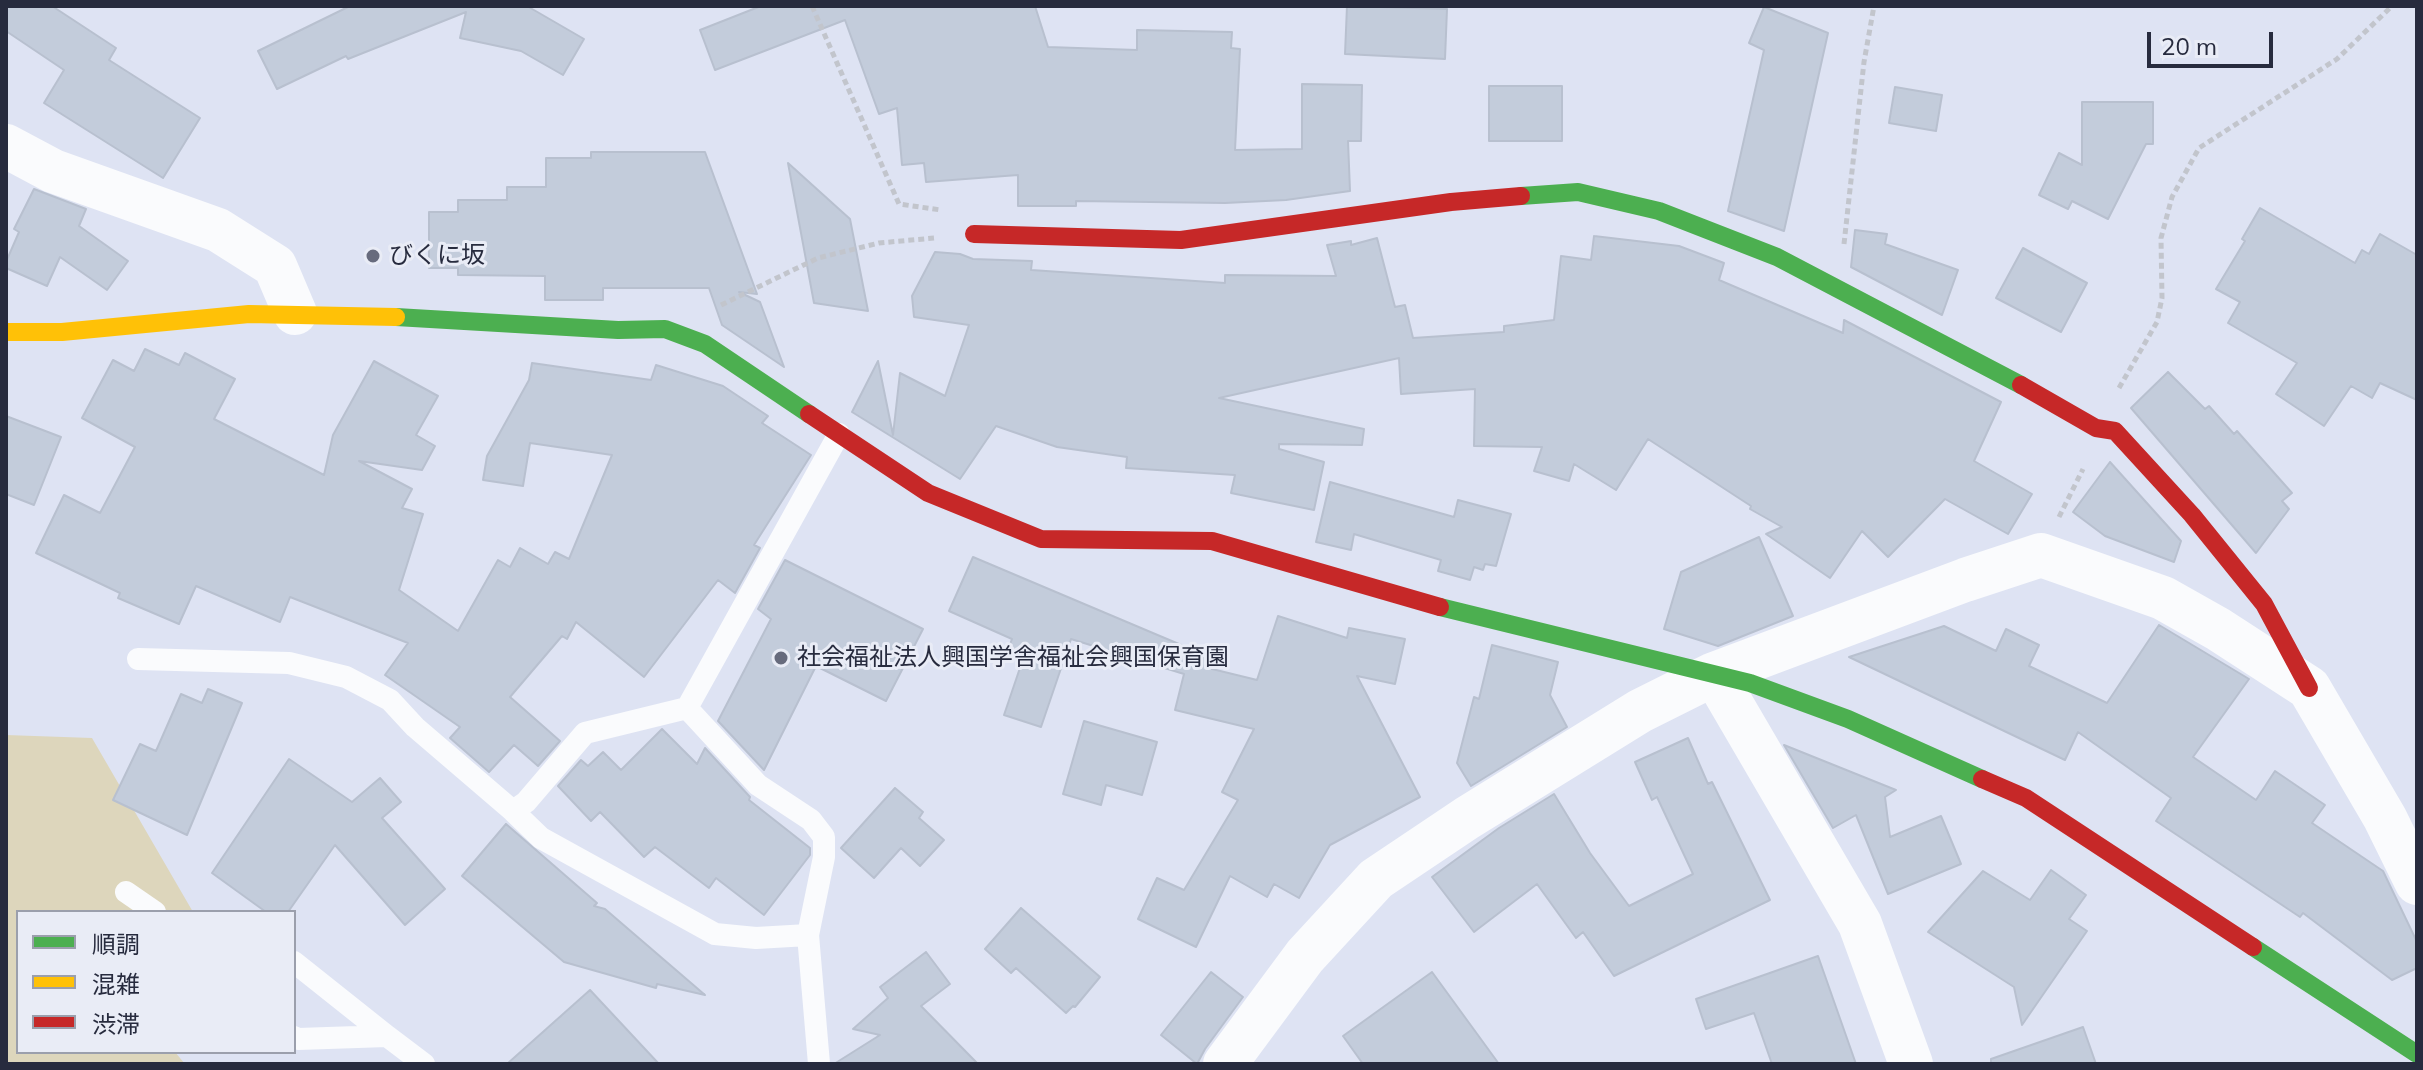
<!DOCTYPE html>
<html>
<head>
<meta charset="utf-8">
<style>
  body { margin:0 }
  #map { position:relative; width:2423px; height:1070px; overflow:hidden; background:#dee3f3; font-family:Mulish,"Noto Sans JP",sans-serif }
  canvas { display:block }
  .frame { position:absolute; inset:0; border:8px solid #272b3e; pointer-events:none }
  .legend { position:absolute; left:16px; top:910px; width:280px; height:144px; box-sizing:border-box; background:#e9ecf6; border:2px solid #9b9fac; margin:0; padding:10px 14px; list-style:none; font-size:24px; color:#272b3e }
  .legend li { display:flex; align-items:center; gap:16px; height:40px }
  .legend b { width:40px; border:2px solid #9b9fac }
  .scale { position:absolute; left:2147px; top:32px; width:126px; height:36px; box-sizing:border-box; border:4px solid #272b3e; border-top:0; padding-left:10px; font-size:24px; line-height:28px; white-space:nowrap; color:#272b3e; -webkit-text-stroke:6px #e9ecf6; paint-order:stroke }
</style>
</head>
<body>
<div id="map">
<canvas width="2423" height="1070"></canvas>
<div class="frame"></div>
<ul class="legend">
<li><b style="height:10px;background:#4caf50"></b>順調</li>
<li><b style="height:10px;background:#ffc107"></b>混雑</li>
<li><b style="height:10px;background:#c62828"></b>渋滞</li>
</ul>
<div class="scale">20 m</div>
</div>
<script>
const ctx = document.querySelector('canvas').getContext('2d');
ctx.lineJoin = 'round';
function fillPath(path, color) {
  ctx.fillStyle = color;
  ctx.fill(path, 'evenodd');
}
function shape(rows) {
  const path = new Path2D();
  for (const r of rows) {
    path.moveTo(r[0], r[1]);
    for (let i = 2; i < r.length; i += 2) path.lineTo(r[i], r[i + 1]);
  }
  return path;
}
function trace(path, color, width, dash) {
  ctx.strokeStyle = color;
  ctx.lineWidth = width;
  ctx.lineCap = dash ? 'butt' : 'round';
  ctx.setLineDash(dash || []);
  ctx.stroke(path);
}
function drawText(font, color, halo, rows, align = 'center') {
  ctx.font = font + ' Mulish,"Noto Sans JP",sans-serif';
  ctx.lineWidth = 6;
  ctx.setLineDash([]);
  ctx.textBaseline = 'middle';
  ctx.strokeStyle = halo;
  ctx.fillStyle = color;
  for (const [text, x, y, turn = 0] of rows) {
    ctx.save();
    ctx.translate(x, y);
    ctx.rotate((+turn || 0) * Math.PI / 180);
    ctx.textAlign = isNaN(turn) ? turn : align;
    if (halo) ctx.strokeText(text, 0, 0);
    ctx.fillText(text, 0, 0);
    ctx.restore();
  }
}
const green = shape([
  [6,735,92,738,193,912,18,912,18,1052,175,1052,185,1064,6,1064]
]);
const building = shape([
  [6,6,52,6,116,48,109,60,200,118,163,178,44,103,64,70,6,31,6,6],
  [350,6,527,6,584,39,563,75,521,51,460,38,466,12,348,59,346,56,277,89,258,51,350,6],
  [761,6,1035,6,1048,47,1137,50,1137,30,1232,32,1231,48,1240,49,1235,150,1302,149,1302,84,1362,85,1361,141,1348,141,1350,191,1286,200,1225,203,1076,201,1076,206,1018,206,1018,175,926,182,924,163,902,165,897,108,879,114,845,20,715,70,700,30,761,6],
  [1347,6,1447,9,1445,59,1345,54,1347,6],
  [1764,7,1828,33,1784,231,1728,211,1764,50,1749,43,1764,7],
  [1489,86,1562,86,1562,141,1489,141,1489,86],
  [1895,87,1942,95,1936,131,1889,123,1895,87],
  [2082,102,2153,102,2153,144,2146,144,2108,219,2072,201,2068,209,2039,195,2059,153,2082,165,2082,102],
  [591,152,705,152,757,294,739,292,760,302,784,367,722,325,709,288,603,288,603,300,545,300,545,276,458,275,458,268,429,268,429,212,458,212,458,200,507,200,507,187,546,187,546,158,591,158,591,152],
  [788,163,850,219,868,311,814,303,788,163],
  [34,189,86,209,79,226,128,261,107,290,60,257,47,286,6,268,6,262,19,232,14,229,34,189],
  [2260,208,2355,263,2362,250,2369,254,2380,234,2417,255,2417,400,2380,383,2372,398,2351,386,2324,426,2276,394,2297,363,2228,323,2240,302,2216,289,2245,241,2242,239,2260,208],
  [1855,230,1887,234,1885,244,1958,270,1942,315,1851,267,1855,230],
  [1594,236,1679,246,1724,263,1719,280,1843,333,1844,320,2001,402,1974,461,2032,494,2008,534,1945,499,1888,557,1862,531,1830,578,1766,534,1782,527,1750,509,1751,506,1648,439,1616,490,1574,464,1569,481,1534,471,1542,447,1474,446,1475,389,1401,394,1399,358,1219,398,1364,429,1362,445,1279,444,1279,449,1324,462,1314,510,1231,493,1235,475,1126,468,1127,457,1057,447,996,426,960,479,852,412,878,361,893,435,900,373,945,396,969,325,914,317,912,296,935,252,960,254,973,259,1032,261,1031,270,1225,283,1225,275,1336,276,1327,245,1351,241,1351,245,1377,238,1395,307,1405,305,1413,338,1504,332,1504,326,1554,320,1561,256,1591,260,1594,236],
  [2023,248,2087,283,2061,332,1996,298,2023,248],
  [145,349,179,365,185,353,235,379,214,419,324,475,333,435,374,361,438,396,416,435,435,446,422,470,359,461,412,489,402,508,423,514,399,590,458,631,498,560,510,567,520,548,548,564,555,552,569,559,612,455,530,443,523,486,483,480,487,456,529,380,532,363,651,380,656,365,723,386,768,416,762,423,811,455,754,545,760,548,735,593,718,580,644,677,576,622,567,639,562,636,510,697,560,741,538,766,514,745,489,772,450,738,460,727,385,675,408,643,290,597,280,622,196,586,179,624,118,598,120,593,36,553,64,495,100,513,135,447,82,418,113,360,134,371,145,349],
  [2168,372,2205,409,2209,406,2234,434,2237,431,2292,493,2282,501,2289,509,2256,553,2131,408,2168,372],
  [6,416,61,437,34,505,6,494,6,416],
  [2110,462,2181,541,2174,562,2105,536,2073,512,2110,462],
  [1330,482,1454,517,1458,500,1511,514,1496,566,1485,564,1483,570,1474,567,1470,580,1438,571,1441,560,1354,534,1351,550,1316,542,1330,482],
  [1759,537,1793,616,1718,646,1664,629,1681,572,1759,537],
  [973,557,1212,658,1208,668,1257,680,1278,616,1347,638,1349,628,1405,639,1395,684,1357,676,1420,797,1330,845,1299,898,1274,884,1267,897,1230,876,1196,947,1138,919,1157,878,1184,890,1238,800,1222,792,1254,729,1175,710,1184,674,1071,639,1041,727,1004,715,1023,659,1007,652,1012,639,949,611,973,557],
  [785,560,923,629,886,701,816,666,764,770,718,721,771,619,758,609,785,560],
  [2159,625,2249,679,2193,757,2256,800,2275,771,2325,805,2312,823,2383,871,2417,942,2417,968,2392,980,2303,913,2300,917,2156,821,2171,798,2078,732,2065,760,1849,657,1944,626,1996,651,2006,629,2039,645,2029,666,2107,703,2159,625],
  [1492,645,1558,662,1550,695,1567,727,1471,786,1457,763,1474,697,1479,699,1492,645],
  [208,689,242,703,187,835,113,800,140,744,156,751,181,694,202,703,208,689],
  [1084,721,1157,742,1142,795,1106,785,1101,805,1063,794,1084,721],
  [662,729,697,764,705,748,750,797,749,800,810,848,810,855,764,915,716,878,709,888,655,847,644,857,600,812,591,821,558,786,581,760,588,766,603,752,621,770,662,729],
  [1688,738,1708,784,1712,782,1770,900,1614,976,1583,932,1576,938,1537,884,1474,932,1432,877,1499,828,1554,794,1590,853,1629,906,1693,874,1657,797,1652,800,1635,762,1688,738],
  [1784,745,1896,790,1885,797,1890,837,1941,816,1961,864,1888,894,1856,815,1833,828,1784,745],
  [289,759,352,802,380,778,401,802,382,818,445,889,405,925,335,845,288,912,266,912,212,873,289,759],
  [895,788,923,812,919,818,944,840,920,866,901,848,874,878,841,848,895,788],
  [506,824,597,903,594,906,605,909,705,995,657,984,656,988,564,962,462,876,506,824],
  [2051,870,2086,895,2069,919,2087,931,2022,1025,2014,987,1928,932,1983,871,2030,900,2051,870],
  [1021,908,1100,977,1075,1007,1073,1006,1066,1013,1016,968,1011,973,985,949,1021,908],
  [926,952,950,984,921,1006,978,1064,834,1064,880,1035,853,1029,888,998,880,987,926,952],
  [1818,956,1856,1064,1772,1064,1754,1013,1706,1029,1696,999,1818,956],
  [1211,972,1243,997,1205,1049,1197,1064,1161,1035,1211,972],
  [1432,972,1499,1064,1363,1064,1343,1036,1432,972],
  [590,990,659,1064,507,1064,590,990],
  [2083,1027,2096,1064,1991,1064,1991,1059,2083,1027]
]);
const path = shape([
  [812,6,899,204,941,210],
  [1844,244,1864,62,1874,6],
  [721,305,818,258,879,243,934,238],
  [2119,388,2157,322,2162,298,2161,238,2172,197,2199,148,2337,59,2392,6],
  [2059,517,2083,469]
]);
const lane = shape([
  [138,659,289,663,346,677,390,700,415,727,513,811],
  [687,708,585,733,526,802,513,811,541,838,715,934,756,938,808,935],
  [126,892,155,912],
  [294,962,387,1036],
  [294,1037,298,1039,387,1036,424,1064],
  [819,1064,808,935,824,857,824,837,811,820,758,785,687,708,839,434]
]);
const street = shape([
  [6,146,53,171,218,230,275,266,295,313],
  [1714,674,1860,924,1911,1064],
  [1225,1064,1305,956,1376,879,1467,818,1640,711,1714,674,1965,580,2041,555,2163,598,2218,629,2309,688,2385,818,2417,883]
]);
const fast = shape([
  [1521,196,1578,192,1659,211,1777,257,2021,385],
  [396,317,618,330,665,329,705,344,809,414],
  [1440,607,1750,683,1848,719,1982,779],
  [2253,947,2417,1054]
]);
const slow = shape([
  [6,332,62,332,249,314,396,317]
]);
const jam = shape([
  [974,234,1181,240,1451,202,1521,196],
  [2021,385,2096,428,2115,431,2192,515,2264,604,2309,688],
  [809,414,928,493,1041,539,1212,541,1440,607],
  [1982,779,2026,798,2253,947]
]);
const markers = [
  [373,256,8,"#676b7d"],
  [781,658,8,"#676b7d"]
];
const poiNames = [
  ["びくに坂",389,256],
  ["社会福祉法人興国学舎福祉会興国保育園",797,658]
];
fillPath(green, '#ddd6bc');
fillPath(building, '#c3ccdb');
trace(building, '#b8c0cf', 2);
trace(path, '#c2c5cc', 5, [6, 4]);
trace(lane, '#fafbfd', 22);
trace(street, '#fafbfd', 44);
trace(fast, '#4caf50', 18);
trace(slow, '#ffc107', 18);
trace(jam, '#c62828', 18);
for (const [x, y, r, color] of markers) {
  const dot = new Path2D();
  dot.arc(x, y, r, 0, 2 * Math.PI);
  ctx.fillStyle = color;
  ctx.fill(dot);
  trace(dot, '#e9ecf6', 3);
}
drawText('24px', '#272b3e', '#e9ecf6', poiNames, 'left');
</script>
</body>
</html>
